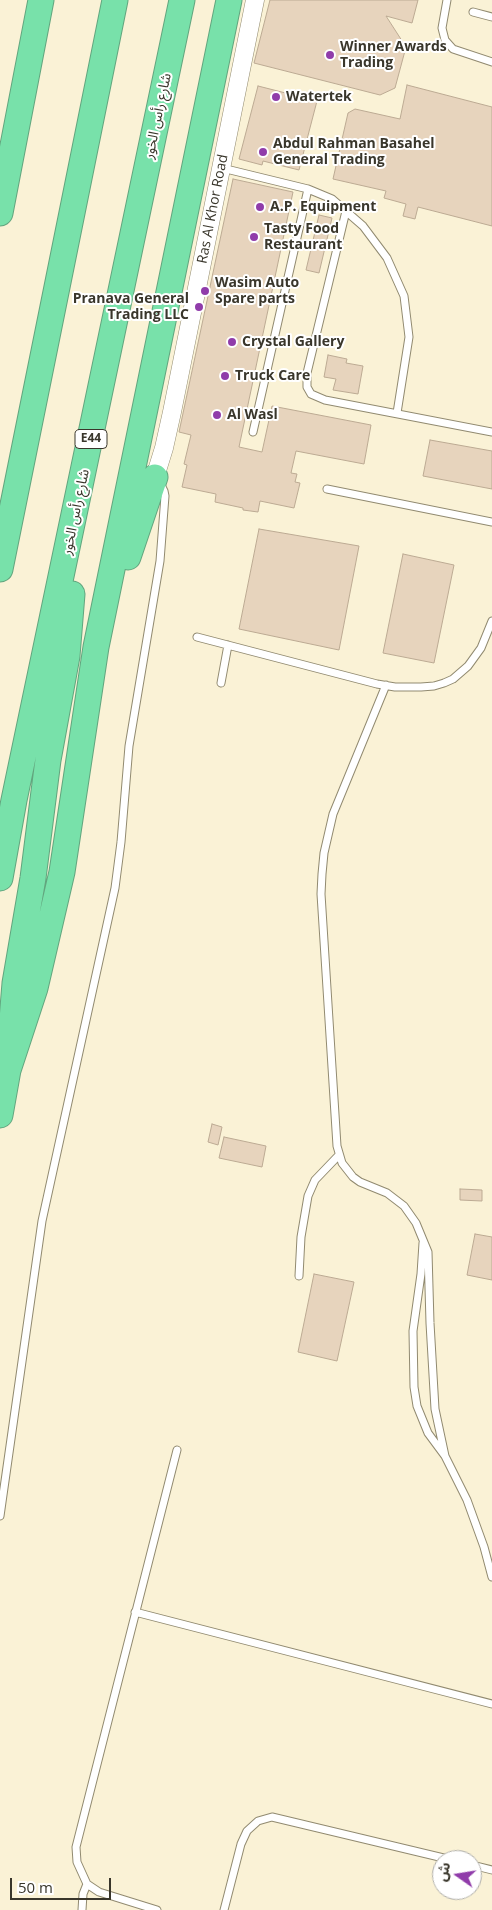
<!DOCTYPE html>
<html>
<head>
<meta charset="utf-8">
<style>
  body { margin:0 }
  #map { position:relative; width:492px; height:1910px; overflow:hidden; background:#faf2d6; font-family:"Open Sans","Noto Sans Arabic",sans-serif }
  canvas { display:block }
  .north { position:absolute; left:432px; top:1850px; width:50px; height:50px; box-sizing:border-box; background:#fff; border:1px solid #b0afaa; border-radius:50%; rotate:283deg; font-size:14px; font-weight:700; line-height:20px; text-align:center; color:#39362b }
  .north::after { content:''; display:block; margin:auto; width:18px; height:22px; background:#903caa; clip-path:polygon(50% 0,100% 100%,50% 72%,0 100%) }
  .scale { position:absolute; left:10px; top:1878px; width:101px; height:22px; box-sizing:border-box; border:2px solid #39362b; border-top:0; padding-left:6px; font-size:15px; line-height:18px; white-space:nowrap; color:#39362b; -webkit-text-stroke:4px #fff; paint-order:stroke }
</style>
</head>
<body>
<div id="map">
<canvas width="492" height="1910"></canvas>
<div class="north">ش</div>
<div class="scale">50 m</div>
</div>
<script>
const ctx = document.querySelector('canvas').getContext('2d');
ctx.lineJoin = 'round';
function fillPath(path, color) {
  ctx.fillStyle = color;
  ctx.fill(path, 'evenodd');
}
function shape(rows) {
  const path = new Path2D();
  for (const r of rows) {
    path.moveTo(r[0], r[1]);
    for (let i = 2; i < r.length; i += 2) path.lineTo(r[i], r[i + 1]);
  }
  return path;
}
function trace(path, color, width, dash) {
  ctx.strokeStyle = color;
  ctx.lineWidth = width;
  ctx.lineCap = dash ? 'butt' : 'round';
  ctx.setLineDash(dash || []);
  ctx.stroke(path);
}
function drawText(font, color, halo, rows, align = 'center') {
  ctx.font = font + ' "Open Sans","Noto Sans Arabic",sans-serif';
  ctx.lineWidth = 4;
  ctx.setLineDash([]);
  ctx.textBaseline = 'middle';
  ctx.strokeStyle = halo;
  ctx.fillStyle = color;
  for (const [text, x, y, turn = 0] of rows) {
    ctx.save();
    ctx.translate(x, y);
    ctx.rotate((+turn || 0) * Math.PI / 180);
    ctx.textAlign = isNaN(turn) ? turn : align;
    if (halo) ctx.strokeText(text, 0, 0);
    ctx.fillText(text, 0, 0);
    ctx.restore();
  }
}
const building = shape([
  [270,0,418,0,412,23,386,16,406,47,395,88,380,95,254,63,270,0],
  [407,85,492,107,492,226,418,207,415,219,403,216,406,204,384,198,386,191,333,179,348,113,355,109,400,119,407,85],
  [258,86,317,101,299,170,263,161,262,165,239,159,258,86],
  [233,179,293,192,239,447,262,452,272,406,371,425,364,464,296,451,291,473,297,474,295,482,300,483,294,508,260,501,258,512,243,510,243,508,215,502,216,494,182,487,187,465,184,464,191,435,179,432,233,179],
  [319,215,332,218,319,273,306,270,319,215],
  [328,355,347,359,346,363,363,366,358,394,333,390,336,379,324,377,328,355],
  [430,440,492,451,492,489,423,476,430,440],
  [259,529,359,546,339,650,239,629,259,529],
  [403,554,454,565,434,663,383,653,403,554],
  [212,1124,222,1127,218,1145,208,1142,212,1124],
  [224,1137,266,1146,262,1167,219,1158,224,1137],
  [460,1189,482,1190,482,1201,460,1200,460,1189],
  [475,1234,492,1237,492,1280,467,1275,475,1234],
  [314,1274,354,1282,337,1361,298,1352,314,1274]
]);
const service = shape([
  [447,0,442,28,445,40,453,49,492,62],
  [473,12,492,17],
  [222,168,308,189,332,199,363,226,387,258,404,296,409,337,397,413],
  [346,211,307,373,307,387,311,394,325,400,492,432],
  [253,432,308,189],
  [327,489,492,522],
  [197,637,377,684,395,687,421,687,434,686,444,683,453,679,468,666,481,648,492,621],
  [221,683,228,645],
  [386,685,333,814,324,853,322,874,321,894,337,1146,342,1163,353,1177,360,1182,387,1193,404,1206,416,1223,428,1252,430,1323,435,1409,445,1456],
  [423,1243,421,1274,413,1331,414,1387,417,1406,428,1433,445,1456,467,1500,484,1547,492,1577],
  [299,1276,301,1237,308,1196,315,1180,339,1155],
  [0,1516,42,1221,115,888,121,842,129,746,160,561,165,496,164,491,160,483],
  [135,1612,492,1704],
  [472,1865,492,1870],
  [82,1910,83,1894,87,1884],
  [157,1910,99,1892,87,1884,77,1862,76,1847,177,1450],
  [224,1910,241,1844,247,1831,258,1821,272,1817,452,1860]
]);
const tertiary = shape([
  [155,477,164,448,172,412,255,0]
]);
const motorway = shape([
  [0,213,41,0],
  [128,557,155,477],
  [0,569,115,0],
  [0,878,14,800,182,0],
  [8,1070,35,988,62,872,96,647,229,0],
  [0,1115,8,1070,15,983,33,878,48,760,67,656,72,594]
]);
const markers = [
  [330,55,5,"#903caa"],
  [276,97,5,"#903caa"],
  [263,152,5,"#903caa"],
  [260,207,5,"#903caa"],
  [254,237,5,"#903caa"],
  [205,291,5,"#903caa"],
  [199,307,5,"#903caa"],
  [232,342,5,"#903caa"],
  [225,376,5,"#903caa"],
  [217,415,5,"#903caa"]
];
const shields = [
  [91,439,32]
];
const shieldNames = [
  ["E44",91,439]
];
const poiNames = [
  ["Winner Awards",340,47],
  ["Trading",340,63],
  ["Watertek",286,97],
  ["Abdul Rahman Basahel",273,144],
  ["General Trading",273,160],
  ["A.P. Equipment",270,207],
  ["Tasty Food",264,229],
  ["Restaurant",264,245],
  ["Wasim Auto",215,283],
  ["Spare parts",215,299],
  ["Pranava General",189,299,"right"],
  ["Trading LLC",189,315,"right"],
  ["Crystal Gallery",242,342],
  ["Truck Care",235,376],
  ["Al Wasl",227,415]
];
const streetNames = [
  ["شارع رأس الخور",158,116,-78],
  ["Ras Al Khor Road",213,209,-79],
  ["شارع رأس الخور",76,512,-78]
];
fillPath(building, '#e7d4bd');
trace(building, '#bcaa93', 1);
trace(service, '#918a70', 9);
trace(tertiary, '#918a70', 19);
trace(motorway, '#62a57e', 27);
trace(service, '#fff', 7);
trace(tertiary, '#fff', 18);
trace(motorway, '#78e1aa', 25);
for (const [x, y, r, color] of markers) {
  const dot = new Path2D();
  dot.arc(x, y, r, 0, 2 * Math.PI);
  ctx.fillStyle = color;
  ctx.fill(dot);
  trace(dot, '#fff', 2);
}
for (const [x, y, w] of shields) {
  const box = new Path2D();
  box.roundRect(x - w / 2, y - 9.5, w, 19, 4);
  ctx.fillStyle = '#fff';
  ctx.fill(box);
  trace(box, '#39362b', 1);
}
drawText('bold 12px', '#39362b', null, shieldNames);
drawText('bold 14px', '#39362b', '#fff', poiNames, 'left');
drawText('14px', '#39362b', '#fff', streetNames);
</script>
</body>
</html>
